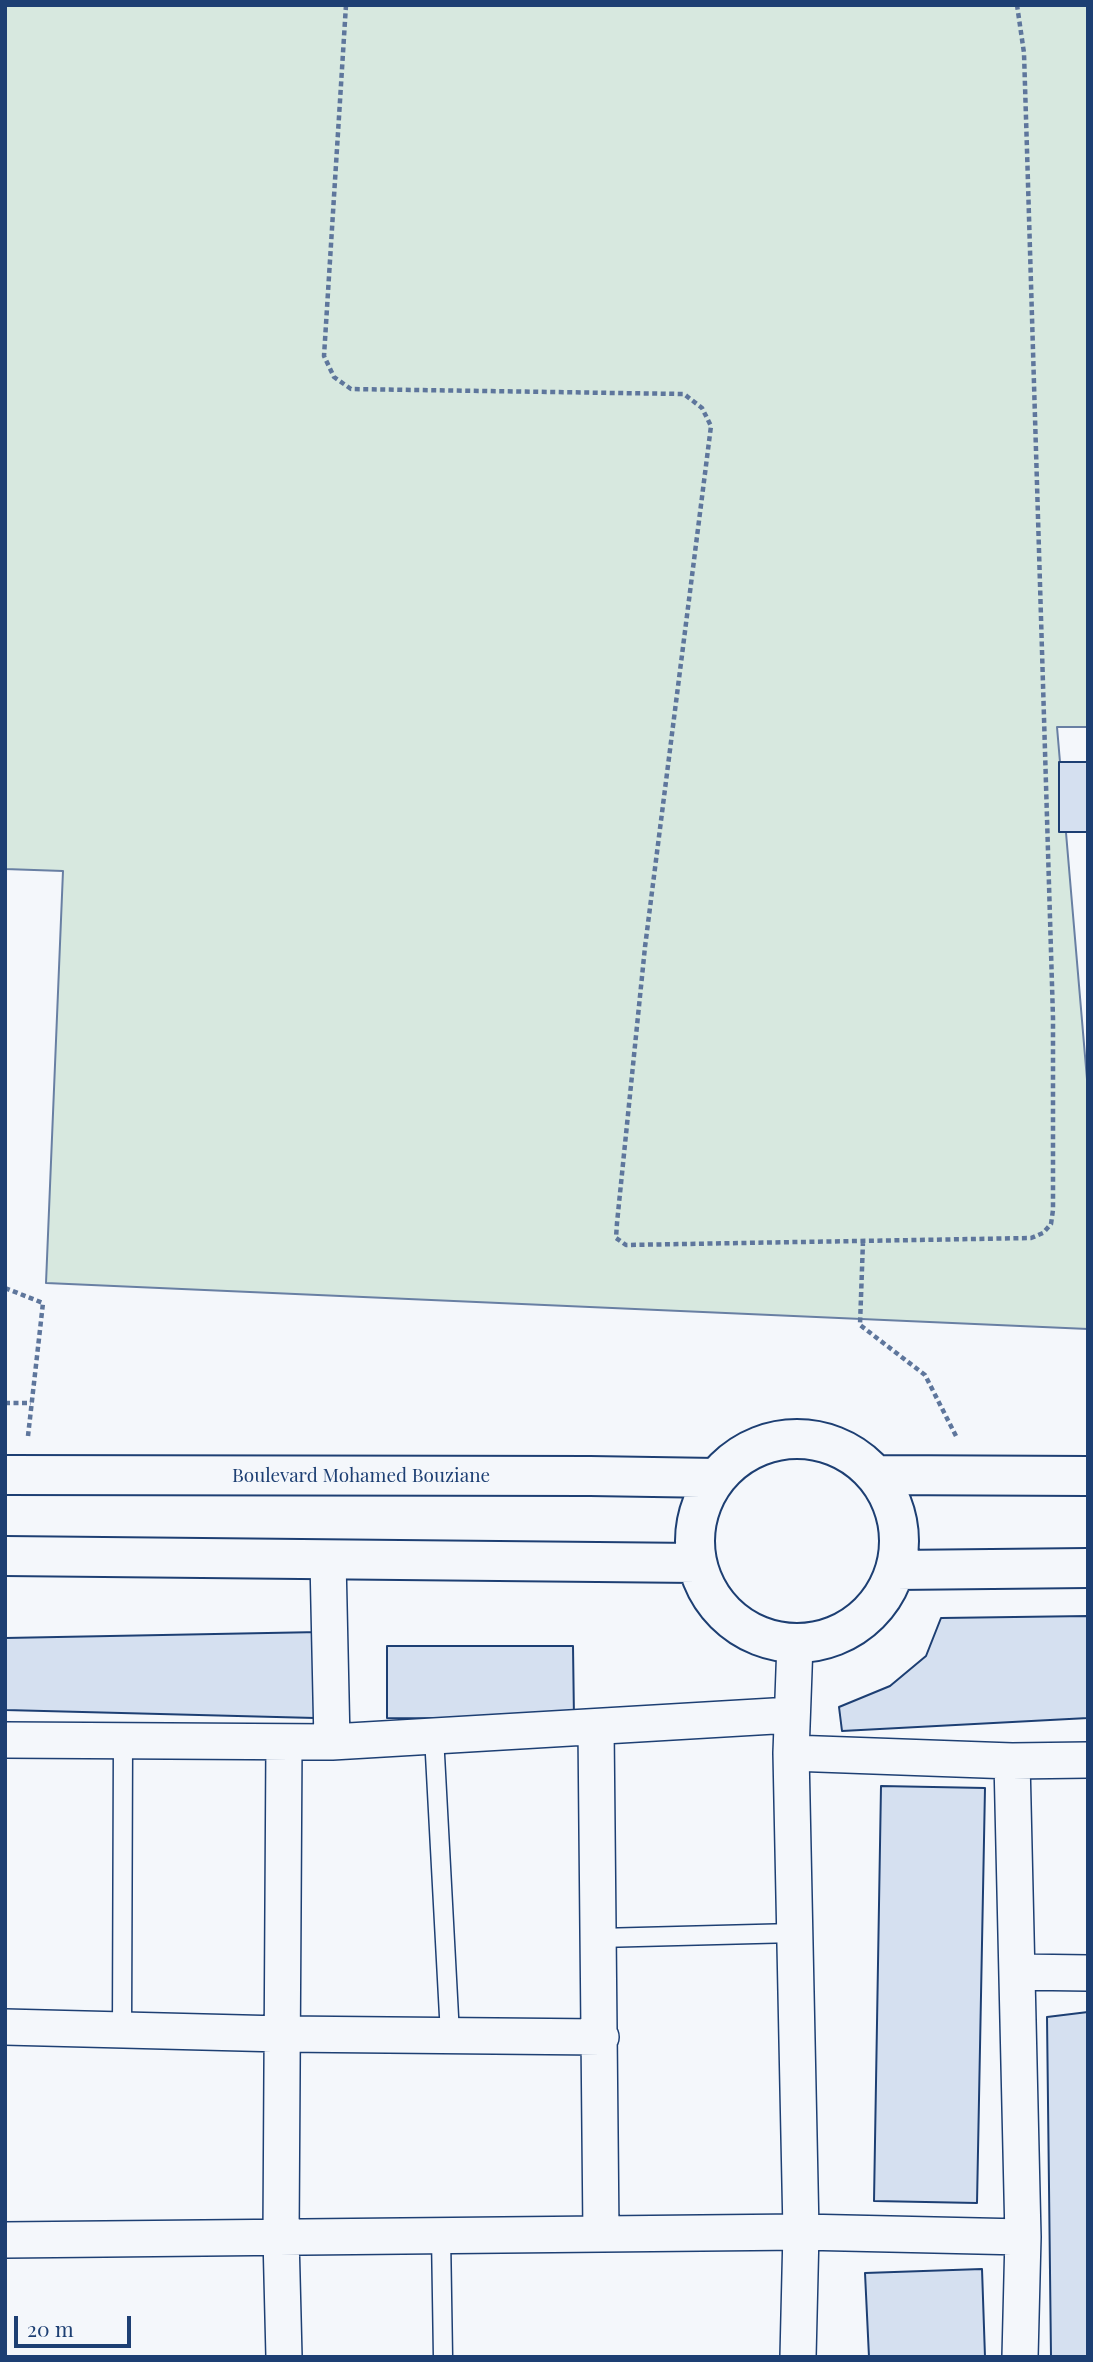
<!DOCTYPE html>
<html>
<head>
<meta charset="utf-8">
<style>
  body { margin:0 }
  #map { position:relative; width:1093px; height:2362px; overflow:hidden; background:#f4f7fb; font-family:"Playfair Display",serif }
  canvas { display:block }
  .frame { position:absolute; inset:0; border:7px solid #1d3f73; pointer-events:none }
  .scale { position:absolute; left:14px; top:2316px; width:117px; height:32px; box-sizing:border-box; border:4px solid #1d3f73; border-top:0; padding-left:9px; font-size:21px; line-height:24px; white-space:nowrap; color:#1d3f73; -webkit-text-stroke:5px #f4f7fb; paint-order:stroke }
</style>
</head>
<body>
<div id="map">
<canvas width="1093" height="2362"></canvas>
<div class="frame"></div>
<div class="scale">20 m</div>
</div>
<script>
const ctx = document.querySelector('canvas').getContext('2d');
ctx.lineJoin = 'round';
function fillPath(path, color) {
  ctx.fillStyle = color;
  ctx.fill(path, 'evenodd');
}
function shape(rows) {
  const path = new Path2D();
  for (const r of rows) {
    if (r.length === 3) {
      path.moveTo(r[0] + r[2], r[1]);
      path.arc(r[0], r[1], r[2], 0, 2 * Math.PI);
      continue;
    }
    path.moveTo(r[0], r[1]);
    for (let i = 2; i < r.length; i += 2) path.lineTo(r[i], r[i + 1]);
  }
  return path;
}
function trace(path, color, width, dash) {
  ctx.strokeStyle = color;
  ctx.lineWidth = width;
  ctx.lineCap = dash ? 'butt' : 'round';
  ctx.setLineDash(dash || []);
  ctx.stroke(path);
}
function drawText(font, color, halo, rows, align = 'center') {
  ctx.font = font + ' "Playfair Display",serif';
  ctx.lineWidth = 5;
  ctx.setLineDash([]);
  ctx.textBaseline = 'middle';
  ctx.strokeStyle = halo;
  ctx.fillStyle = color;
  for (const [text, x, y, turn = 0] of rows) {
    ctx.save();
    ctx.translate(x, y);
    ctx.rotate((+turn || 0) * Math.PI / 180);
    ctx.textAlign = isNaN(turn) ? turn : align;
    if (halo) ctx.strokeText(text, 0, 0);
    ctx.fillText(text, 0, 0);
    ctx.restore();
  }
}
const green = shape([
  [5,5,1088,5,1088,727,1057,727,1088,1091,1088,1329,46,1283,63,871,5,869,5,5]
]);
const building = shape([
  [1059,762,1088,762,1088,832,1059,832,1059,762],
  [1088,1616,1088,1718,842,1731,839,1707,890,1686,926,1656,941,1618,1088,1616],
  [320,1632,315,1718,5,1710,5,1638,320,1632],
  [387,1646,573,1646,574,1719,387,1718,387,1646],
  [881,1786,985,1788,977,2203,874,2201,881,1786],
  [1088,2012,1088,2357,1051,2357,1047,2017,1088,2012],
  [982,2269,985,2357,869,2357,865,2273,982,2269]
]);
const path = shape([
  [346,5,324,356,334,377,351,389,684,394,702,408,711,426,645,947,617,1223,616,1238,626,1245,1031,1238,1043,1233,1051,1224,1053,1210,1053,1018,1027,150,1024,53,1017,5],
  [863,1241,860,1325,925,1375,956,1436],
  [5,1288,43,1303,28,1436],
  [5,1403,31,1403]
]);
const service = shape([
  [434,1736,450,2035],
  [599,1938,795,1933],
  [122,2030,123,1742],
  [441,2235,443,2357]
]);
const minor = shape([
  [328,1560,332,1742],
  [795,1643,791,1753,801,2232,798,2357],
  [596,1727,601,2234],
  [5,1740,332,1742,791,1715],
  [791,1753,1012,1761,1088,1760],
  [1012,1761,1023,2237,1020,2357],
  [1017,1972,1088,1973],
  [5,2027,282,2034,601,2037],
  [5,2240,801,2232,1023,2237],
  [284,2357,281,2237,284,1742]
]);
const tertiary = shape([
  [797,1541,102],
  [5,1475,590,1476,716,1478],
  [875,1475,1088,1476],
  [5,1556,696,1563],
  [896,1570,1088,1568]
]);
const streetNames = [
  ["Boulevard Mohamed Bouziane",361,1476]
];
fillPath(green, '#d7e8df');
trace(green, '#687fa3', 2);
fillPath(building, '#d5e0f0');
trace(building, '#1d3f73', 2);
trace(service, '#1d3f73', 21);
trace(minor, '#1d3f73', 38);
trace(tertiary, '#1d3f73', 42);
trace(path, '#5e769c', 4.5, [5, 3.5]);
trace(service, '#f4f7fb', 18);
trace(minor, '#f4f7fb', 35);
trace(tertiary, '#f4f7fb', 38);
drawText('19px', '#1d3f73', '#f4f7fb', streetNames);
</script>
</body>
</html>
